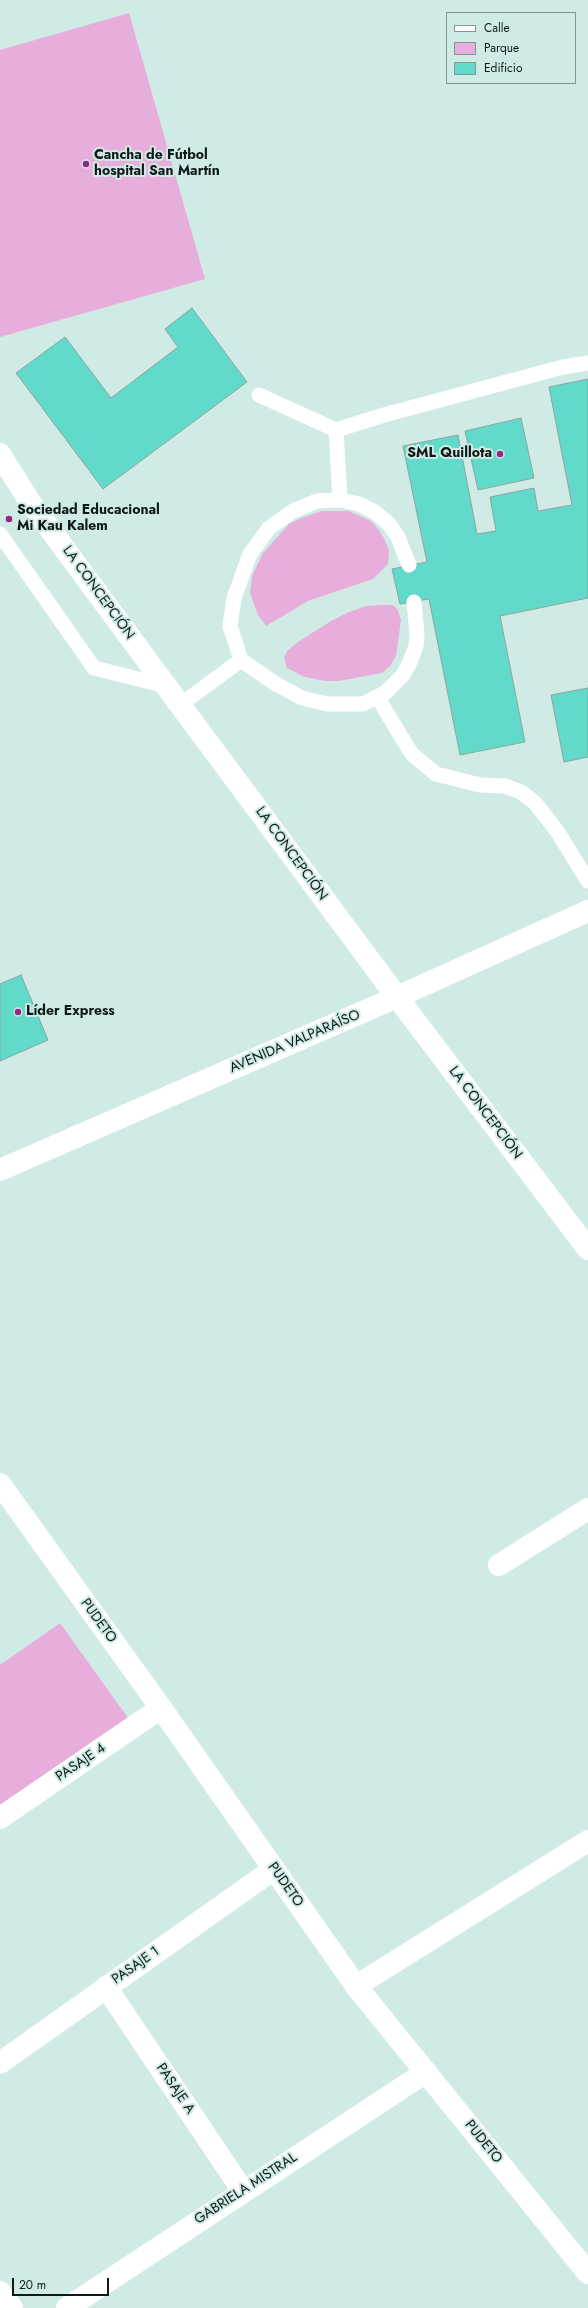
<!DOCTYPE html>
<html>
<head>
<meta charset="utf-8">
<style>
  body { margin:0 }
  #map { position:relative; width:588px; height:2308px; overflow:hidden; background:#d0ebe6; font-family:Jost,sans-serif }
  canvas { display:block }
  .legend { position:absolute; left:446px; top:12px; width:130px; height:72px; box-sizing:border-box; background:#d0ebe6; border:1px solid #839793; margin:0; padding:5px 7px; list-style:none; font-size:12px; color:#0f1917 }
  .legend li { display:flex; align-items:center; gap:8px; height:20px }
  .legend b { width:20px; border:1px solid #839793 }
  .scale { position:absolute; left:12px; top:2278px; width:97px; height:18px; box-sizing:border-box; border:2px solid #0f1917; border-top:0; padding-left:5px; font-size:12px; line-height:14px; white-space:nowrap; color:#0f1917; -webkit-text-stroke:3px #d0ebe6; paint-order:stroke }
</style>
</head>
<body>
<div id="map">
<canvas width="588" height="2308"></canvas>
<ul class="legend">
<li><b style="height:5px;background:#fff"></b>Calle</li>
<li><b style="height:11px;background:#e7aedc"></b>Parque</li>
<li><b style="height:11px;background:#61dac9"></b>Edificio</li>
</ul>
<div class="scale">20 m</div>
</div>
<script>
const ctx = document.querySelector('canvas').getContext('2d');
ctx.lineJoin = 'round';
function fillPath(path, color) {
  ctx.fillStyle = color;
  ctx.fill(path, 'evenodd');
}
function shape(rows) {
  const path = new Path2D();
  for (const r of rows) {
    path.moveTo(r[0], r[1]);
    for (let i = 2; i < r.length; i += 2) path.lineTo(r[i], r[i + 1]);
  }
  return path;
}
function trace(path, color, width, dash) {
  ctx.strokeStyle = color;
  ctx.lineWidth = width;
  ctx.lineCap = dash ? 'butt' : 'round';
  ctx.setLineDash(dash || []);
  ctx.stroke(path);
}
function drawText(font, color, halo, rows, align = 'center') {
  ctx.font = font + ' Jost,sans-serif';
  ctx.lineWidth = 4;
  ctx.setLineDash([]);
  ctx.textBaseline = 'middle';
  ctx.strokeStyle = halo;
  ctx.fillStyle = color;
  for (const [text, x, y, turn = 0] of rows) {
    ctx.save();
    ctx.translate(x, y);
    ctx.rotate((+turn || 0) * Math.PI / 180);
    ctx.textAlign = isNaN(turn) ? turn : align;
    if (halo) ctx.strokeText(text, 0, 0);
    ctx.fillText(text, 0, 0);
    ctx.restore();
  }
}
const green = shape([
  [129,13,205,279,0,337,0,50],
  [322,511,348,511,369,520,376,526,384,538,389,550,388,564,373,579,308,601,266,626,258,615,250,593,252,576,263,553,289,524,301,518],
  [381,605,393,605,398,610,401,620,396,656,390,666,382,673,339,681,325,681,305,677,287,668,284,658,287,651,298,642,331,621,349,612,366,606],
  [60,1623,131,1722,0,1813,0,1665]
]);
const building = shape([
  [192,308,247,382,103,489,16,373,65,337,111,398,178,347,165,329,192,308],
  [588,379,588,598,500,616,525,742,460,755,429,599,400,604,392,569,427,562,403,446,458,435,477,534,496,531,490,497,534,488,538,511,572,505,549,387,588,379],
  [521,418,534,478,478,490,465,431,521,418],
  [588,688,588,757,564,762,551,695,588,688],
  [21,975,48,1040,0,1061,0,984,21,975]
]);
const service = shape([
  [259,395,336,430,340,500],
  [336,430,384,415,563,367,588,363],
  [0,534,94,668,166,686],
  [409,565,398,537,389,524,375,512,359,504,340,500,317,501,293,511,269,528,250,554,234,598,230,626,241,660,276,684,302,698,327,704,363,704,385,693,403,675,409,664,416,646,417,634,414,602],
  [378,698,408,748,413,755,436,774,480,785,505,786,521,792,535,803,557,831,588,881],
  [180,705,241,660]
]);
const pedestrian = shape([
  [0,1818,161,1708],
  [223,1905,274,1869]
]);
const minor = shape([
  [499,1565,588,1509],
  [356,1986,588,1841],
  [106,1987,243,2191],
  [0,2063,223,1905],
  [0,2292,12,2308],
  [67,2308,426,2072]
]);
const tertiary = shape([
  [397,997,588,911]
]);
const secondary = shape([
  [0,454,30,502,166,686,397,997,588,1249],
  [0,1170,397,997],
  [0,1484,161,1708,356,1986,588,2273]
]);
const markers = [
  [86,164,4,"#942686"],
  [500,454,4,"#942686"],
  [9,519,4,"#942686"],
  [18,1012,4,"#942686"]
];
const poiNames = [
  ["Cancha de Fútbol",94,156],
  ["hospital San Martín",94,172],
  ["SML Quillota",492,454,"right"],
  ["Sociedad Educacional",17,511],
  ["Mi Kau Kalem",17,527],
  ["Líder Express",26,1012]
];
const streetNames = [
  ["LA CONCEPCIÓN",98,593,54],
  ["LA CONCEPCIÓN",291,854,54],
  ["AVENIDA VALPARAÍSO",295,1042,-23],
  ["LA CONCEPCIÓN",485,1113,53],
  ["PUDETO",98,1621,54],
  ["PASAJE 4",81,1763,-34],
  ["PUDETO",285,1885,55],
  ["PASAJE 1",136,1966,-35],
  ["PASAJE A",175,2089,56],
  ["PUDETO",483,2142,51],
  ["GABRIELA MISTRAL",246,2189,-33]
];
fillPath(green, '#e7aedc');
fillPath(building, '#61dac9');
trace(building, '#8ca5a1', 1);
trace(service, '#fff', 15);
trace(pedestrian, '#fff', 22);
trace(minor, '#fff', 22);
trace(tertiary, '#fff', 22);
trace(secondary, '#fff', 22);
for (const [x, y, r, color] of markers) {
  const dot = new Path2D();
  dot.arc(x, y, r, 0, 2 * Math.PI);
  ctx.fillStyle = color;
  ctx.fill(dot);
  trace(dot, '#d0ebe6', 1.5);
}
drawText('bold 14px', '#0f1917', '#d0ebe6', poiNames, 'left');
drawText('14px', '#0f1917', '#d0ebe6', streetNames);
</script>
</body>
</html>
